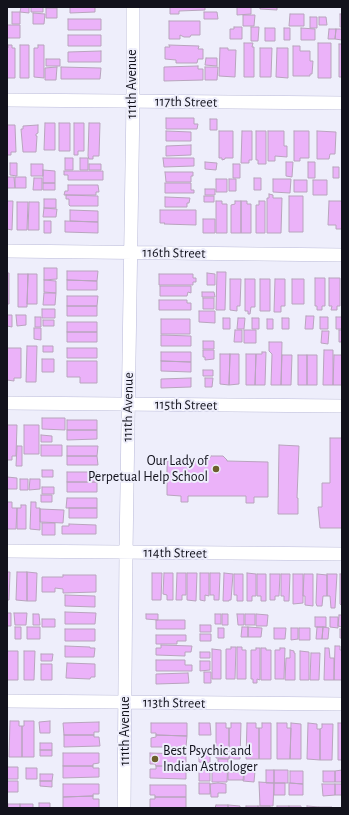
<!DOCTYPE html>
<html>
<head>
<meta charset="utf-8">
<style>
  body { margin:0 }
  #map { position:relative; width:349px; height:815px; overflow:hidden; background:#eeeefb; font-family:"Alegreya Sans",sans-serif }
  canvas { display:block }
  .frame { position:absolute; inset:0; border:8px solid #12121c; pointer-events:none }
</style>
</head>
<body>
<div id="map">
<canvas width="349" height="815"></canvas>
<div class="frame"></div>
</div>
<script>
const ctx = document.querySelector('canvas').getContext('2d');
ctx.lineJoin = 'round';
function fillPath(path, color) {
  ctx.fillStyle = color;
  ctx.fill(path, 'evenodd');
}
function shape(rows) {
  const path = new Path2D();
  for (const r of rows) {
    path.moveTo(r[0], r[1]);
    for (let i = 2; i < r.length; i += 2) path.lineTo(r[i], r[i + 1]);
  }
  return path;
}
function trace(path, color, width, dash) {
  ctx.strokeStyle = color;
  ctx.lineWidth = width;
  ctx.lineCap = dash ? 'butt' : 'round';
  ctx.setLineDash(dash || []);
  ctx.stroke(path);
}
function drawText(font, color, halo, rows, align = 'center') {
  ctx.font = font + ' "Alegreya Sans",sans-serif';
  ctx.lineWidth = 4;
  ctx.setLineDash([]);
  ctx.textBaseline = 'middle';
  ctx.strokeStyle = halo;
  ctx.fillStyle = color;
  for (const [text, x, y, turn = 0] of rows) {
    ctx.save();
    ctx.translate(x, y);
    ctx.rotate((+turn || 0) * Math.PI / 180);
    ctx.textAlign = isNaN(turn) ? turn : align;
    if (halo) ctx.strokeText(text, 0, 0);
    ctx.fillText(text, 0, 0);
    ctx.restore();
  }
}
const building = shape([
  [21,7,29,7,29,13,20,12,21,7],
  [31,7,43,7,43,12,31,12,31,7],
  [70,7,95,7,95,12,70,13,70,7],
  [170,7,205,7,205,10,179,11,179,14,170,14,170,7],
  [237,7,251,7,251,14,237,15,237,7],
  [260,7,277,7,277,10,260,9,260,7],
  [46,8,57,8,57,18,46,18,46,8],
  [12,12,20,12,20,24,12,24,12,12],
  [204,12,217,12,218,19,204,19,204,12],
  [33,13,45,14,44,24,33,24,33,13],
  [290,14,304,14,304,26,289,26,290,14],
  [340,14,342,14,342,27,340,27,340,14],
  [243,15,255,15,254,26,243,26,243,15],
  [310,17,317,17,317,28,310,28,310,17],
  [319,17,326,17,327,25,319,25,319,17],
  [68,19,101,19,101,30,68,30,68,19],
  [169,21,200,21,200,35,191,35,190,37,184,37,180,35,180,39,169,39,169,21],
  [7,25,20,25,20,38,7,38,7,25],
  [234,27,242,27,242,39,230,39,230,29,234,29,234,27],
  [251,27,259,27,258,41,251,41,251,27],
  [265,28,275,28,275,41,265,41,265,28],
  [284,28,290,28,290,40,284,40,284,28],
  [301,28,315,29,315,40,301,40,301,28],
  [329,29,336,29,335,39,328,39,329,29],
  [336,29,342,29,342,40,335,39,336,29],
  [68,35,101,35,101,46,68,46,68,35],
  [244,43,253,43,252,47,254,47,254,77,244,77,244,43],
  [318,43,331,43,331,78,318,78,318,43],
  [339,44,342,44,342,77,339,77,339,44],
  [8,45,12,45,12,48,15,48,15,78,7,78,7,48,8,48,8,45],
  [20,45,29,45,29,78,20,78,20,45],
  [38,45,44,45,44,78,34,77,34,48,38,48,38,45],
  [169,45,199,46,198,49,203,49,203,59,198,59,197,63,176,63,176,60,165,59,165,47,170,47,169,45],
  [293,46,300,46,300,51,310,51,310,61,313,61,312,74,310,74,310,76,293,76,293,46],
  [220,48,228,48,228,50,236,50,235,77,219,76,220,48],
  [260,48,272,48,271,77,260,77,260,48],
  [277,48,288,48,288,78,276,77,277,48],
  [101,51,101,62,68,62,68,52,101,51],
  [206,58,217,58,217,66,205,65,206,58],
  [46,59,60,59,60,66,46,66,46,59],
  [198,66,198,69,203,69,203,80,164,81,164,67,198,66],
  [57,67,56,80,45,80,45,68,57,67],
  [61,67,101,68,100,79,61,79,61,67],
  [205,67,218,67,217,80,205,80,205,67],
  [166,118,194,118,194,124,198,124,197,129,166,129,166,118],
  [210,119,217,119,217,130,210,130,210,119],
  [45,123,55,123,55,150,44,150,45,123],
  [59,123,70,123,70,151,59,151,59,123],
  [74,123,84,123,84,151,78,151,78,155,74,155,74,123],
  [89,123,100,123,99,156,93,156,93,159,89,159,88,156,89,123],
  [7,125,15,125,16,152,11,152,11,155,7,155,7,125],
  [38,125,38,133,36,134,36,136,37,136,36,152,23,152,21,129,23,129,23,126,38,125],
  [166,131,191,132,191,141,166,141,166,131],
  [219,131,233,131,233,158,225,158,225,159,222,160,222,158,219,158,219,131],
  [242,131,252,131,252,160,249,160,249,163,241,163,242,131],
  [256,131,266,131,266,164,258,164,258,160,256,160,256,131],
  [268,131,284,131,284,146,287,146,287,157,275,156,275,161,268,161,268,131],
  [294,131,309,131,309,158,300,158,300,161,294,161,294,131],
  [317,131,336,132,335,154,330,154,329,159,317,159,317,131],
  [191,145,191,155,166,156,166,146,191,145],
  [65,158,73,158,73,170,65,170,65,158],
  [80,158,88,158,88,170,80,170,80,158],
  [163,158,194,158,194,166,164,167,163,158],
  [205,162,217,163,216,170,205,169,205,162],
  [286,162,293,162,292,177,286,176,286,162],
  [308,162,315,162,315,178,308,178,308,162],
  [10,163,17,163,17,176,10,175,10,163],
  [31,164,43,164,43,176,31,176,31,164],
  [89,164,101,164,101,170,89,170,89,164],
  [233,164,240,164,240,178,233,178,233,164],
  [333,167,339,167,339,178,333,178,333,167],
  [43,170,55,171,55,183,43,183,43,170],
  [64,171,103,171,103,180,68,180,68,175,64,175,64,171],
  [165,172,193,172,193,176,191,176,191,182,166,182,165,172],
  [7,177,14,177,15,188,7,188,7,177],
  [15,177,26,177,26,188,15,188,15,177],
  [34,178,42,178,42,190,33,190,34,178],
  [254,178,261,178,261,190,254,190,254,178],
  [216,179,227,179,227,192,216,192,216,179],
  [229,179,236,179,236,191,229,191,229,179],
  [273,179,291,179,290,193,273,192,273,179],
  [294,180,307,180,307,192,294,192,294,180],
  [313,180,327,180,327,195,313,195,313,180],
  [43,183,55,183,55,190,43,190,43,183],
  [165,183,191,183,191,190,194,190,194,193,165,193,165,183],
  [68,185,98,185,99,192,96,192,96,195,64,195,65,191,68,191,68,185],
  [205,189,215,189,215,195,205,195,205,189],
  [269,194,273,195,273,198,282,198,281,233,267,233,267,198,269,198,269,194],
  [66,195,98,196,98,206,70,206,69,205,69,199,66,199,66,195],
  [204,196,214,196,214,202,204,202,204,196],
  [289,196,303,196,303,232,289,232,289,196],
  [165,197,190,198,189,203,187,203,187,207,165,207,165,197],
  [44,199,56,199,56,208,44,208,44,199],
  [7,201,13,201,12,230,7,229,7,201],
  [216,201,222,201,222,204,227,204,227,233,216,233,216,201],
  [235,201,241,201,241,233,231,233,231,205,235,204,235,201],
  [241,201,247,201,247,204,251,204,251,233,241,233,241,201],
  [259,201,265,201,265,233,256,233,256,205,259,205,259,201],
  [329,201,342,201,342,229,336,229,336,225,328,225,329,201],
  [17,202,28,202,27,230,17,230,17,202],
  [29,202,39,202,39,230,28,230,29,202],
  [44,208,57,209,56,217,43,217,44,208],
  [70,210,98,211,98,222,70,221,70,210],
  [160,210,196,210,196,225,164,224,165,223,160,223,160,210],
  [203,219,215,219,215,233,203,233,203,219],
  [44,221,51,221,51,233,44,233,44,221],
  [65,221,98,222,98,233,65,232,65,221],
  [44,268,57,268,57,279,44,280,44,268],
  [67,271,98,271,97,281,67,280,67,271],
  [217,272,226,272,225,310,216,310,217,272],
  [7,273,9,273,9,304,7,304,7,273],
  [207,273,215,274,215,285,207,285,207,273],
  [18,274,28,274,27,307,18,307,18,274],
  [28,274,37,274,37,304,27,304,28,274],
  [159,274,193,274,193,278,196,278,196,282,193,282,193,285,159,285,159,274],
  [315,278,325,278,325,306,322,306,322,310,317,310,317,306,315,306,315,278],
  [329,278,340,278,340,306,337,306,337,310,331,310,332,306,329,306,329,278],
  [230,279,241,279,240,306,237,306,237,311,230,310,230,279],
  [245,279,255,279,255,307,251,307,250,314,248,314,248,311,245,311,245,279],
  [260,279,270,279,270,311,260,311,260,279],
  [275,279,285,279,285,306,281,306,281,312,274,312,275,279],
  [292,279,304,279,304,304,292,304,292,279],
  [44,280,56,281,56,293,44,292,44,280],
  [67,280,97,281,97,290,67,290,67,280],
  [160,286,191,286,191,293,188,292,187,296,160,296,160,286],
  [202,292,214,292,215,297,202,297,202,292],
  [44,293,56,293,55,305,43,305,44,293],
  [67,296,98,296,97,306,67,306,67,296],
  [203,298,214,298,214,309,203,309,203,298],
  [159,300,187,300,187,303,191,303,191,310,159,310,159,300],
  [67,306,97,306,97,316,67,316,67,306],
  [42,309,55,309,55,318,42,318,42,309],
  [199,311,215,311,215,323,199,322,199,311],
  [7,315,12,315,12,327,7,326,7,315],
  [16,315,26,315,26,325,17,326,16,315],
  [306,316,314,316,313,329,305,329,306,316],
  [35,317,41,317,41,327,35,327,35,317],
  [320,317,328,317,328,329,320,329,320,317],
  [336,317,342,317,342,329,336,329,336,317],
  [223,318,230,318,230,329,223,329,223,318],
  [238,318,245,318,244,329,237,329,238,318],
  [252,318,259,318,259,329,252,329,252,318],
  [282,318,289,318,289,329,282,329,282,318],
  [161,319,190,319,190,334,161,334,161,319],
  [267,319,273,319,273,329,267,329,267,319],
  [43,320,54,320,54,326,43,326,43,320],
  [67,322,97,322,97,332,67,332,67,322],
  [34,328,41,328,41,340,34,339,34,328],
  [235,330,242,330,242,342,234,342,235,330],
  [244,330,256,330,256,343,244,343,244,330],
  [339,330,342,330,342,342,339,342,339,330],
  [322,331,329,331,328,344,321,343,322,331],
  [67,332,97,332,97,342,67,342,67,332],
  [161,335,191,336,191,346,161,346,161,335],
  [203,341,214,341,214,349,203,349,203,341],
  [269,342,282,342,281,385,271,385,272,354,269,351,269,342],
  [27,346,37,346,36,382,26,382,27,346],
  [43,346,53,346,53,352,43,352,43,346],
  [7,348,21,348,21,378,14,378,14,381,7,380,7,348],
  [67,348,97,348,97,358,67,358,67,348],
  [203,350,214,350,214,359,205,360,205,357,203,357,203,350],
  [324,350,333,350,333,385,323,385,324,350],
  [161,352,191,352,191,362,161,361,161,352],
  [262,352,266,352,265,385,255,385,256,354,262,354,262,352],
  [220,354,230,354,229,385,220,384,220,354],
  [230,354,239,354,239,384,229,385,230,354],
  [246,354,256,354,255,385,246,385,246,354],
  [282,355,292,355,291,385,281,385,282,355],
  [298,355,307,355,307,385,298,385,298,355],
  [307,355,317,355,317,385,307,385,307,355],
  [334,355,342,355,342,385,333,385,334,355],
  [42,359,54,359,54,372,42,372,42,359],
  [67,361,97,361,97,383,80,383,80,377,67,377,67,361],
  [161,361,191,362,191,372,161,371,161,361],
  [203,370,213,370,213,376,203,376,203,370],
  [191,378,191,387,161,388,161,379,191,378],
  [205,378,213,378,212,387,205,387,205,378],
  [42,418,65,418,65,430,42,429,42,418],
  [67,420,97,420,97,430,67,430,67,420],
  [7,425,17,425,16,456,12,456,12,460,7,460,7,425],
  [24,425,39,425,39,454,24,454,24,425],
  [67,430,97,430,97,439,67,440,67,430],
  [41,435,52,436,52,442,41,442,41,435],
  [330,438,342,438,342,528,320,528,318,507,322,507,322,483,330,483,330,438],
  [41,445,62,445,62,456,41,456,41,445],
  [279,445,299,446,297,498,298,498,298,514,278,514,279,445],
  [17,446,22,446,22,466,16,466,17,446],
  [67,446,98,446,97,456,67,456,67,446],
  [67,456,97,456,98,465,67,465,67,456],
  [211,456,223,456,227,460,227,461,268,462,268,497,254,497,254,503,246,503,246,496,188,496,188,502,181,502,181,496,167,495,167,461,208,461,211,456],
  [42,470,53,470,53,477,42,477,42,470],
  [67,472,97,472,97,482,67,482,67,472],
  [7,477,17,478,17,489,7,489,7,477],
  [20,479,28,479,28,490,20,490,20,479],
  [30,479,40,479,40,489,29,490,30,479],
  [67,482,97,482,97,492,67,492,67,482],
  [42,487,54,487,54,494,42,494,42,487],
  [41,495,52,495,52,502,41,502,41,495],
  [67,498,97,498,97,508,66,508,67,498],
  [7,502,12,502,12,508,17,508,16,529,7,529,7,502],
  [31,502,36,502,36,508,40,508,40,530,30,529,31,502],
  [21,505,26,505,26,529,17,529,17,508,21,508,21,505],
  [69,508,97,508,97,518,69,518,69,508],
  [40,509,64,510,63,523,40,522,40,509],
  [42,523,55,523,55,535,42,535,42,523],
  [69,524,96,525,96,534,62,534,62,526,69,526,69,524],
  [7,572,10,572,9,600,7,600,7,572],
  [17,572,27,572,27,601,16,600,17,572],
  [27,572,37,573,36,601,27,601,27,572],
  [152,573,162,573,161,600,152,600,152,573],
  [164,573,173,573,173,600,167,600,167,595,163,594,164,573],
  [177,573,186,573,186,595,182,595,182,600,176,600,177,573],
  [187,573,197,573,196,601,187,600,187,573],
  [200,573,209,573,209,596,205,595,205,601,200,600,200,573],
  [210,573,220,573,219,600,214,600,214,595,210,595,210,573],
  [224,573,233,574,231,600,229,600,229,601,223,601,224,573],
  [247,573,256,574,256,596,252,596,252,601,247,601,247,573],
  [234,574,243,574,243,601,237,601,237,595,234,595,234,574],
  [257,574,266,574,266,601,261,601,261,596,257,596,257,574],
  [270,574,280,574,279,596,275,596,275,600,270,600,270,574],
  [281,574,290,574,289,601,284,601,284,596,281,596,281,574],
  [293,574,303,574,303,603,293,604,293,574],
  [304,574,313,574,313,606,305,605,305,596,303,596,304,574],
  [317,574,327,575,327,596,323,596,322,606,317,606,316,603,317,574],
  [327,574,337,574,335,608,331,608,330,596,327,596,327,574],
  [340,574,342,574,342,606,340,604,340,574],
  [63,575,96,575,96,592,63,593,63,589,55,588,55,592,42,592,42,577,63,577,63,575],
  [65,595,95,596,95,607,65,606,65,595],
  [65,612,96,613,95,624,65,624,65,612],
  [7,613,11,613,11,626,7,626,7,613],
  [14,613,27,613,26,625,15,625,14,613],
  [33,614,39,614,40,625,33,625,33,614],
  [146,614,158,614,158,620,146,619,146,614],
  [215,614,221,614,221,624,215,624,215,614],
  [222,614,228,614,228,625,222,625,222,614],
  [237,614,244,614,244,625,238,625,237,614],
  [245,614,255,614,255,625,245,625,245,614],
  [256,614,268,615,267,626,256,626,256,614],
  [339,615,342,615,342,627,338,626,339,615],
  [315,617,326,617,326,627,315,627,315,617],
  [330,617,338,617,338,628,330,627,330,617],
  [42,619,55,619,55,627,42,627,42,619],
  [156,620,185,620,185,629,156,629,156,620],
  [200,625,211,625,211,632,200,632,200,625],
  [15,627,21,627,21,639,15,639,15,627],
  [27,627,40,627,40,639,27,639,27,627],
  [242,627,248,627,248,637,241,637,242,627],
  [248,627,262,628,261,637,248,637,248,627],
  [317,627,323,627,322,639,316,639,317,627],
  [323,627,329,628,328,639,322,639,323,627],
  [218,628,224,628,224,638,218,638,218,628],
  [274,628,286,628,285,639,274,639,274,628],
  [291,628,298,628,298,639,291,640,291,628],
  [299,628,310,628,310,640,299,640,299,628],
  [65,629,95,629,95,641,65,641,65,629],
  [340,629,342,629,342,638,340,638,340,629],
  [200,634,211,634,211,641,200,641,200,634],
  [156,635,186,635,186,641,177,641,177,644,156,644,156,635],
  [161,645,192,646,191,652,185,652,185,656,156,655,156,648,161,648,161,645],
  [65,646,90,647,90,648,95,648,94,657,65,657,65,646],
  [335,646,340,646,340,650,342,650,342,680,334,680,335,646],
  [231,647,236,647,235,679,226,679,226,649,231,649,231,647],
  [237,647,242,647,242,650,246,650,246,679,237,679,237,647],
  [256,648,260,648,260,680,257,679,257,683,253,683,253,679,251,679,251,650,256,650,256,648],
  [261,648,266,648,266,650,271,650,271,680,261,680,261,648],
  [280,648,285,648,284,679,275,679,275,650,280,650,280,648],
  [325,648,329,648,330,658,334,658,334,680,324,680,325,648],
  [212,649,221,650,221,679,212,679,212,649],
  [290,650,294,651,294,653,295,653,295,680,285,680,286,658,290,658,290,650],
  [7,651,18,651,18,680,7,680,7,651],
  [24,651,35,651,34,680,24,680,24,651],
  [300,651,309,652,309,680,300,680,300,651],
  [200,652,210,652,210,658,200,658,200,652],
  [311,653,320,653,319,680,310,680,311,653],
  [41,654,53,654,52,661,41,661,41,654],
  [156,660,185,660,185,665,192,665,192,671,156,671,156,660],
  [200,661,210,661,210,670,200,671,200,661],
  [67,663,95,664,95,677,91,677,90,679,66,678,67,663],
  [41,664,52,664,52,680,41,680,41,664],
  [204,672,211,672,211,683,204,683,204,672],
  [188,673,189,683,156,684,156,674,188,673],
  [10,721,19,721,19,726,22,726,22,757,9,757,10,721],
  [24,721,34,721,34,757,22,757,22,726,24,726,24,721],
  [50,721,50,733,40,733,39,722,50,721],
  [99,722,99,732,94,732,94,735,64,735,63,723,99,722],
  [151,723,187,723,187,736,156,735,156,733,151,733,151,723],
  [199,723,210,723,211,735,199,735,199,723],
  [216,723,226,723,226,728,229,728,229,759,216,758,216,723],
  [231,723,241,723,240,759,229,759,229,728,231,728,231,723],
  [247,723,256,723,256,728,259,728,259,759,246,759,247,723],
  [262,723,271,723,271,759,259,759,259,728,262,728,262,723],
  [277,723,287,723,287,728,291,728,290,759,277,759,277,723],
  [291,723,301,724,301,759,290,759,291,723],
  [308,723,317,724,317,729,320,729,320,760,307,759,308,723],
  [338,723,342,723,342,760,338,760,338,723],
  [322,724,333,724,332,760,320,760,320,729,322,728,322,724],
  [64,735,94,735,94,737,99,737,100,746,64,747,64,735],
  [156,735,187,736,186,747,151,747,151,738,156,737,156,735],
  [40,743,52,743,52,750,40,750,40,743],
  [40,750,52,750,52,756,40,756,40,750],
  [199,751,210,752,210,763,199,762,199,751],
  [63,753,99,753,99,763,93,764,93,766,63,766,63,753],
  [150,753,186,754,186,766,156,766,155,764,150,764,150,753],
  [218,759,228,759,227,782,212,782,212,770,218,770,218,759],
  [63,766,93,766,93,768,99,768,99,777,63,778,63,766],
  [156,766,190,766,190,772,186,772,186,779,150,778,150,769,156,769,156,766],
  [7,767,18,767,18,779,7,779,7,767],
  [26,768,37,768,37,779,26,779,26,768],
  [199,770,210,770,210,781,199,781,199,770],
  [244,770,255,771,254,782,243,781,244,770],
  [266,770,274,770,274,783,266,783,266,770],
  [274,770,288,770,288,783,274,783,274,770],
  [342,770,342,782,335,782,335,771,342,770],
  [290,771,303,771,303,784,290,783,290,771],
  [323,771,335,771,335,782,323,782,323,771],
  [228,772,244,772,244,780,228,780,228,772],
  [40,774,53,774,52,781,40,781,40,774],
  [7,781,18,781,18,792,7,792,7,781],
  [40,781,52,781,52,787,40,786,40,781],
  [259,782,274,783,273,806,260,806,259,782],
  [199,783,210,783,210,794,199,794,199,783],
  [218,783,226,784,226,793,218,793,218,797,211,797,210,784,218,783],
  [274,783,285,783,285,795,274,795,274,783],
  [289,783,303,784,303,795,289,795,289,783],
  [63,784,99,784,99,794,93,794,93,796,63,797,63,784],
  [322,784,335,784,335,795,323,796,322,784],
  [335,784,342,784,342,795,335,795,335,784],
  [150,785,186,785,186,797,155,797,155,795,150,795,150,785],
  [93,796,93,799,99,799,99,808,63,808,63,797,93,796],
  [155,797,186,797,186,808,150,808,150,799,155,799,155,797],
  [39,803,50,803,50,808,39,808,39,803],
  [8,804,20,804,20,808,8,808,8,804],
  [20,804,33,804,33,808,20,808,20,804],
  [216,805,228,805,228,808,215,808,216,805],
  [228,805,240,806,240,808,228,808,228,805],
  [246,806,258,806,258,808,246,808,246,806],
  [258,806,270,806,270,808,258,808,258,806],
  [277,806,289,806,289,808,277,808,277,806],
  [289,806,301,806,301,808,289,808,289,806],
  [307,806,319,807,319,808,307,808,307,806],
  [319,807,332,807,331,808,319,808,319,807]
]);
const street = shape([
  [7,100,342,103],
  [7,251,342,255],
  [7,403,342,406],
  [7,551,342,554],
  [7,701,342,704],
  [124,808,126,552,133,101,133,7]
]);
const markers = [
  [216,469,4,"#6b5f2c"],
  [155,759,4,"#6b5f2c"]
];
const streetNames = [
  ["111th Avenue",132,84,-90],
  ["117th Street",186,102,1],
  ["116th Street",174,253,1],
  ["115th Street",186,405,1],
  ["111th Avenue",128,407,-89],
  ["114th Street",175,553,1],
  ["113th Street",174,703,1],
  ["111th Avenue",125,731,-90]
];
const poiNames = [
  ["Our Lady of",208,461],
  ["Perpetual Help School",208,477],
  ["Best Psychic and",163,751,"left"],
  ["Indian Astrologer",163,767,"left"]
];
fillPath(building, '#ebb2f9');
trace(building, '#b8a4bd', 1);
trace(street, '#babad9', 14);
trace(street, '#fff', 13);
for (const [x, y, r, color] of markers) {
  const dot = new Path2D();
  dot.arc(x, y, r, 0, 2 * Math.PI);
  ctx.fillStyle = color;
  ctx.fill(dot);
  trace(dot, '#eeeefb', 1.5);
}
drawText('14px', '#12121c', '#eeeefb', streetNames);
drawText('14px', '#12121c', '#eeeefb', poiNames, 'right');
</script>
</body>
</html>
